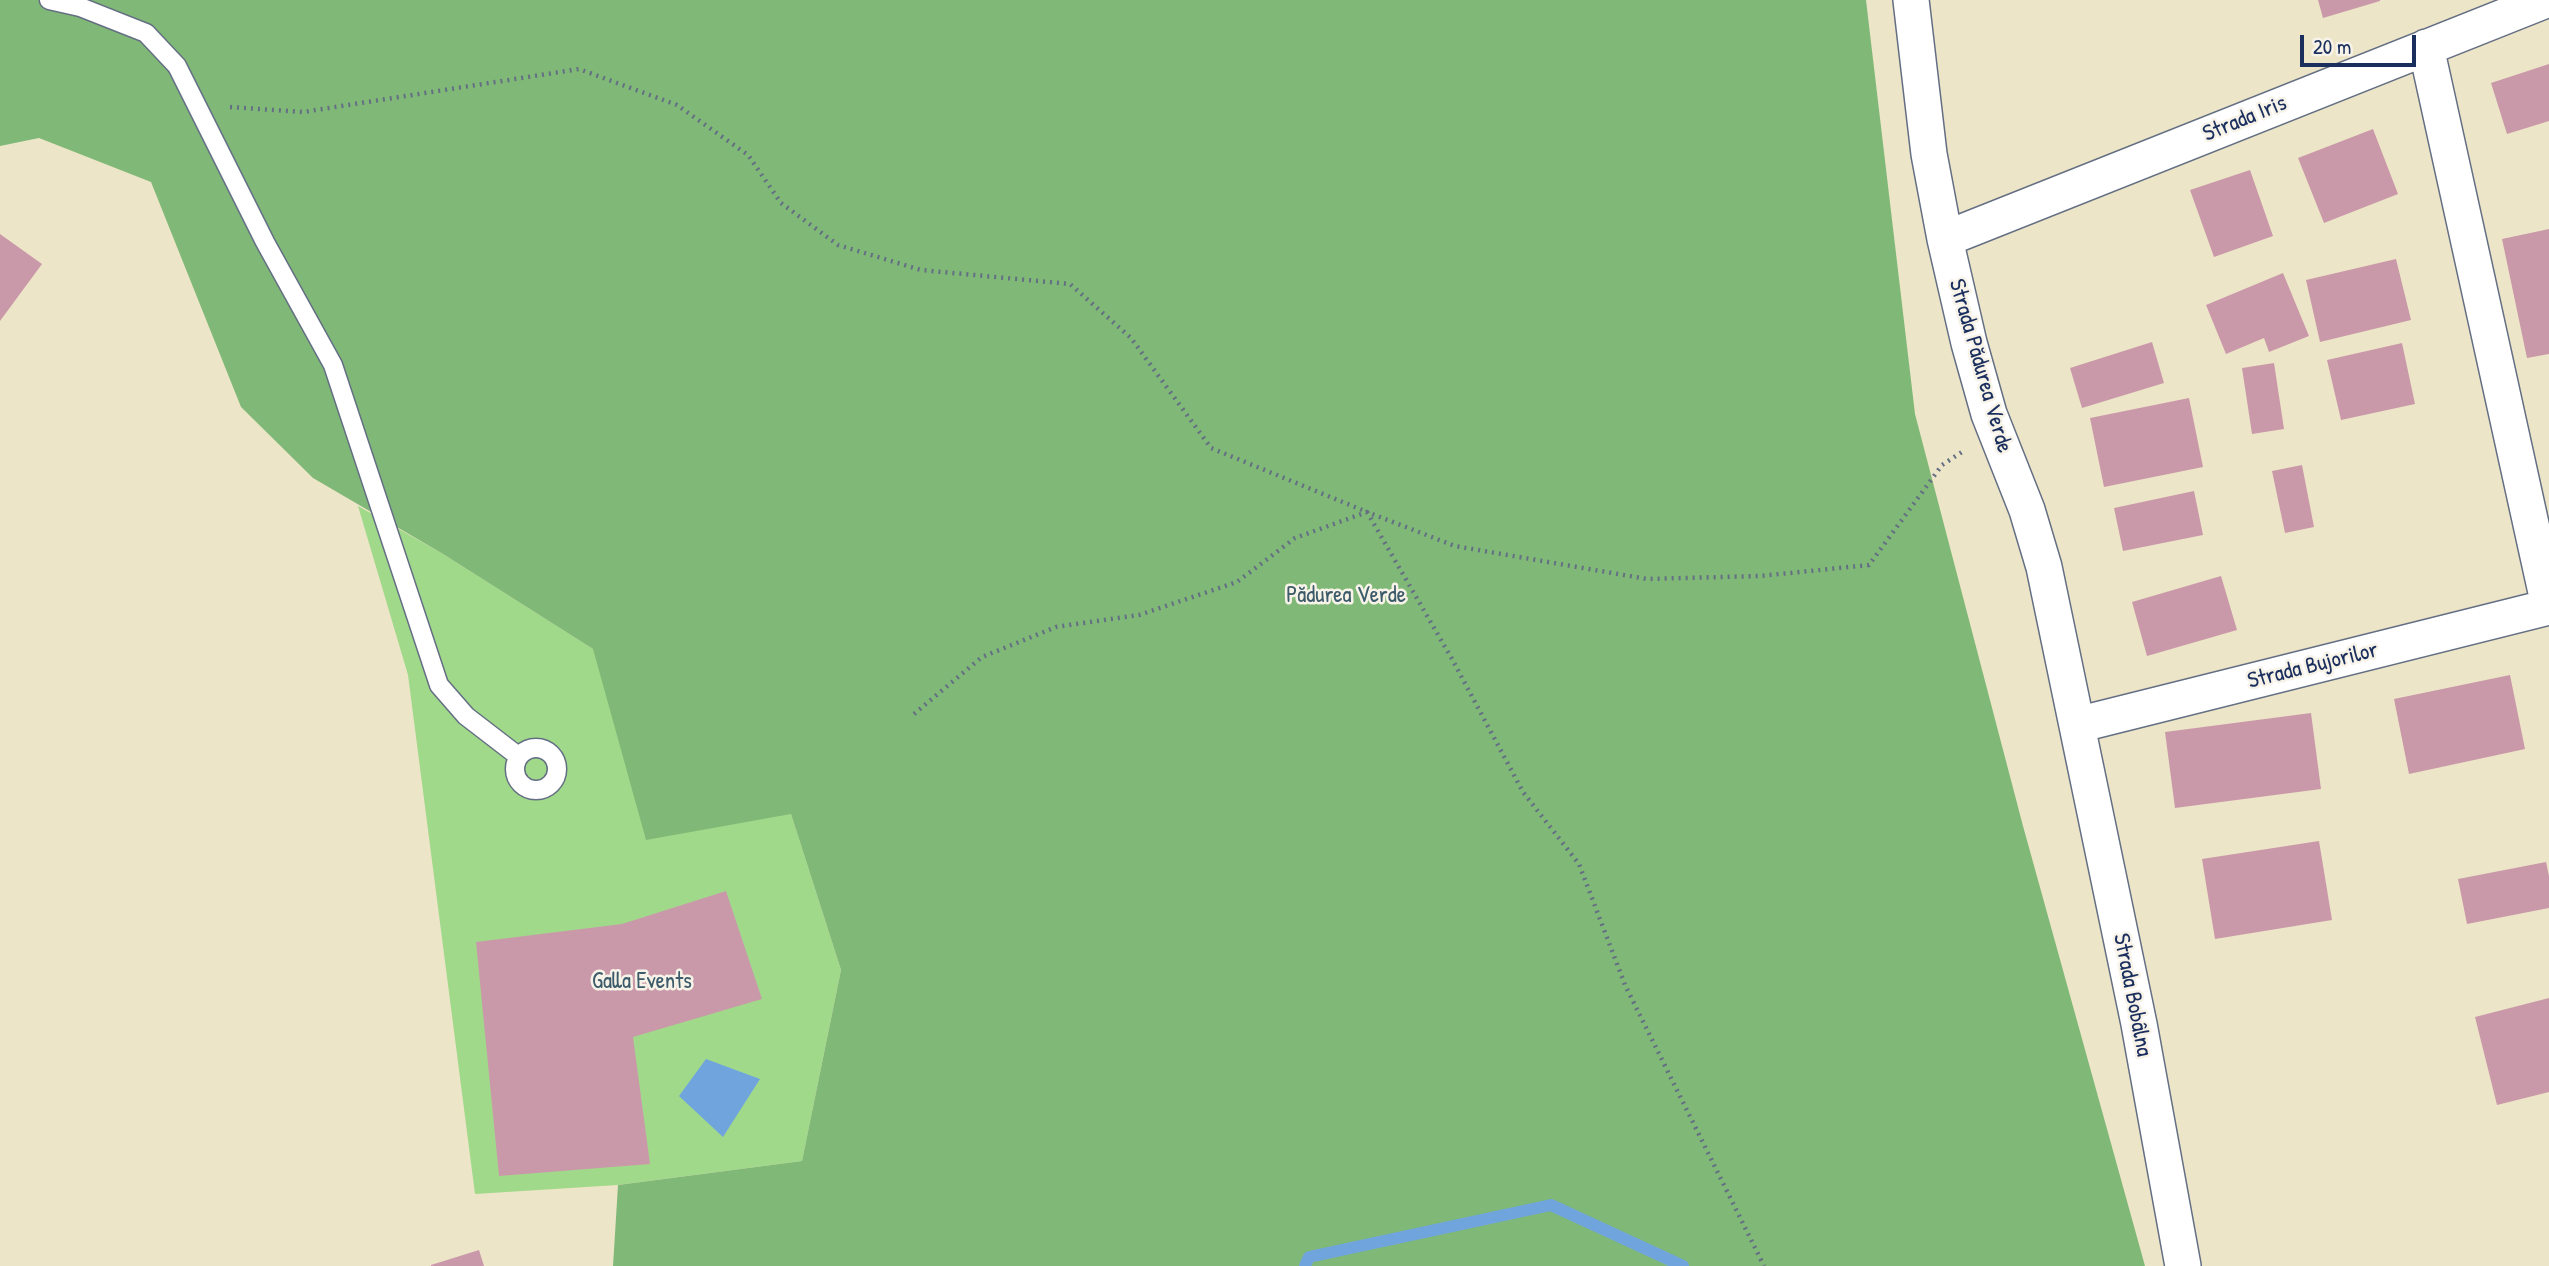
<!DOCTYPE html>
<html>
<head>
<meta charset="utf-8">
<style>
  body { margin:0 }
  #map { position:relative; width:2549px; height:1266px; overflow:hidden; background:#ede5c8; font-family:"Patrick Hand",sans-serif }
  canvas { display:block }
  .scale { position:absolute; left:2300px; top:35px; width:116px; height:32px; box-sizing:border-box; border:4px solid #1b2f5e; border-top:0; padding-left:9px; font-size:21px; line-height:24px; white-space:nowrap; color:#1b2f5e; -webkit-text-stroke:5px #f7f3e8; paint-order:stroke }
</style>
</head>
<body>
<div id="map">
<canvas width="2549" height="1266"></canvas>
<div class="scale">20 m</div>
</div>
<script>
const ctx = document.querySelector('canvas').getContext('2d');
ctx.lineJoin = 'round';
function fillPath(path, color) {
  ctx.fillStyle = color;
  ctx.fill(path, 'evenodd');
}
function shape(rows) {
  const path = new Path2D();
  for (const r of rows) {
    if (r.length === 3) {
      path.moveTo(r[0] + r[2], r[1]);
      path.arc(r[0], r[1], r[2], 0, 2 * Math.PI);
      continue;
    }
    path.moveTo(r[0], r[1]);
    for (let i = 2; i < r.length; i += 2) path.lineTo(r[i], r[i + 1]);
  }
  return path;
}
function trace(path, color, width, dash) {
  ctx.strokeStyle = color;
  ctx.lineWidth = width;
  ctx.lineCap = dash ? 'butt' : 'round';
  ctx.setLineDash(dash || []);
  ctx.stroke(path);
}
function drawText(font, color, halo, rows, align = 'center') {
  ctx.font = font + ' "Patrick Hand",sans-serif';
  ctx.lineWidth = 5;
  ctx.setLineDash([]);
  ctx.textBaseline = 'middle';
  ctx.strokeStyle = halo;
  ctx.fillStyle = color;
  for (const [text, x, y, turn = 0] of rows) {
    ctx.save();
    ctx.translate(x, y);
    ctx.rotate((+turn || 0) * Math.PI / 180);
    ctx.textAlign = isNaN(turn) ? turn : align;
    if (halo) ctx.strokeText(text, 0, 0);
    ctx.fillText(text, 0, 0);
    ctx.restore();
  }
}
const green = shape([
  [358,506,443,554,593,649,791,814,841,970,802,1161,618,1185,475,1194,408,675]
]);
const forest = shape([
  [0,0,1866,0,1915,414,2023,826,2145,1266,613,1266,618,1185,802,1161,841,970,791,814,646,840,593,649,443,554,313,478,241,407,151,182,39,138,0,146]
]);
const water = shape([
  [706,1059,760,1079,723,1137,679,1096]
]);
const stream = shape([
  [1305,1266,1309,1257,1551,1205,1683,1266]
]);
const building = shape([
  [2318,0,2380,0,2380,1,2323,18],
  [2549,64,2549,121,2507,134,2491,83],
  [2373,129,2398,194,2324,223,2298,158],
  [2250,170,2273,236,2214,257,2190,190],
  [2549,229,2549,354,2527,358,2502,239],
  [0,234,42,264,0,321],
  [2396,259,2411,320,2320,342,2306,280],
  [2283,273,2309,336,2269,352,2264,338,2226,354,2206,305],
  [2152,342,2164,383,2082,408,2070,368],
  [2402,343,2415,404,2341,420,2327,360],
  [2274,363,2284,429,2252,434,2242,368],
  [2189,398,2203,467,2104,487,2090,418],
  [2302,465,2314,527,2285,533,2272,471],
  [2194,491,2203,535,2123,551,2114,508],
  [2221,576,2237,630,2147,656,2132,602],
  [2510,675,2525,749,2409,774,2394,699],
  [2311,713,2321,789,2175,808,2165,732],
  [2319,841,2332,920,2215,939,2202,859],
  [2546,862,2549,876,2549,908,2467,924,2458,879],
  [726,891,762,999,633,1037,650,1164,499,1176,476,942,622,924],
  [2549,998,2549,1092,2497,1105,2475,1017],
  [479,1250,484,1266,431,1266,431,1265]
]);
const path = shape([
  [230,107,303,112,579,69,677,105,748,155,781,203,838,245,921,270,1070,284,1131,338,1211,448,1367,512,1452,659,1523,792,1579,864,1625,985,1764,1266],
  [914,714,982,657,1056,627,1139,615,1237,582,1295,538,1367,512,1455,546,1647,579,1760,576,1869,565,1942,465,1965,450]
]);
const service = shape([
  [49,0,80,7,146,33,177,66,265,242,333,365,439,685,466,716,518,756],
  [536,769,21]
]);
const minor = shape([
  [1911,0,1929,154,1945,239,1969,343,1989,414,2027,510,2044,567,2139,1024,2183,1266],
  [2426,47,2549,606],
  [1945,239,2546,0],
  [2077,725,2549,607]
]);
const streetNames = [
  ["Strada Iris",2245,119,-22],
  ["Strada Pădurea Verde",1980,366,74],
  ["Strada Bujorilor",2313,666,-14],
  ["Strada Bobâlna",2132,995,79]
];
const parkNames = [
  ["Pădurea Verde",1346,596],
  ["Galla Events",642,982]
];
fillPath(green, '#a1d98b');
fillPath(forest, '#80b977');
fillPath(water, '#70a4dd');
trace(stream, '#70a4dd', 12);
fillPath(building, '#ca99a9');
trace(service, '#646f83', 21);
trace(minor, '#646f83', 38);
trace(path, '#646f83', 4.5, [2, 5]);
trace(service, '#fff', 18);
trace(minor, '#fff', 35);
drawText('23px', '#1b2f5e', '#f7f3e8', streetNames);
drawText('23px', '#3c5a69', '#f7f3e8', parkNames);
</script>
</body>
</html>
